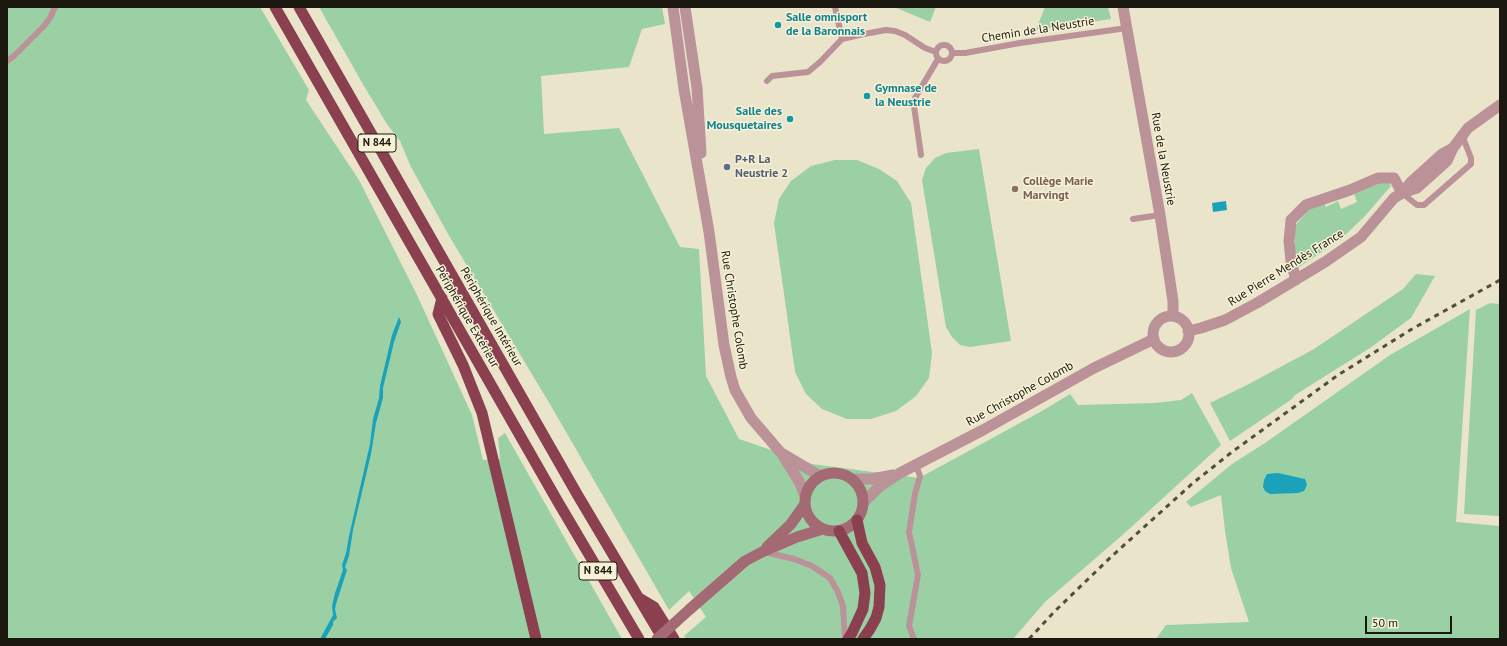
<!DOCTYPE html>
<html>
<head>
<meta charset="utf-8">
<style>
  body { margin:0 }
  #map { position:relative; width:1507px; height:646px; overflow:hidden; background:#eae4ca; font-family:"PT Sans",sans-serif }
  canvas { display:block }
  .frame { position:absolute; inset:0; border:8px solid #1a180f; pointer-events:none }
  .scale { position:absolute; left:1365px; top:616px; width:87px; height:18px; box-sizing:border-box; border:2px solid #1a180f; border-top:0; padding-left:5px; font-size:12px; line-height:14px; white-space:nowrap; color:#1a180f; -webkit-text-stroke:3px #f7f1d7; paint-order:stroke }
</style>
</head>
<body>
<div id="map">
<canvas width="1507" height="646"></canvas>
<div class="frame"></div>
<div class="scale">50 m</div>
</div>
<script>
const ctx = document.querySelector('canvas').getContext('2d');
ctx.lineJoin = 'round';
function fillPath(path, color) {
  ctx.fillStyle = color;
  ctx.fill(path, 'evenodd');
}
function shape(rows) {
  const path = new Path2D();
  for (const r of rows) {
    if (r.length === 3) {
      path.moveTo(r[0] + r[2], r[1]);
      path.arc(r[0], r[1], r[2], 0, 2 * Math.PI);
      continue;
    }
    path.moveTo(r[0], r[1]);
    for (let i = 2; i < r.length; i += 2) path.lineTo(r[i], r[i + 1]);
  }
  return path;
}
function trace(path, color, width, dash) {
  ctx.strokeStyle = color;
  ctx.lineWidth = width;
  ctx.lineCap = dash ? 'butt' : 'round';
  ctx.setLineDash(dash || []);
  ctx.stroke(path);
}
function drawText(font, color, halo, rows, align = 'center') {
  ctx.font = font + ' "PT Sans",sans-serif';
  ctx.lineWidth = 3;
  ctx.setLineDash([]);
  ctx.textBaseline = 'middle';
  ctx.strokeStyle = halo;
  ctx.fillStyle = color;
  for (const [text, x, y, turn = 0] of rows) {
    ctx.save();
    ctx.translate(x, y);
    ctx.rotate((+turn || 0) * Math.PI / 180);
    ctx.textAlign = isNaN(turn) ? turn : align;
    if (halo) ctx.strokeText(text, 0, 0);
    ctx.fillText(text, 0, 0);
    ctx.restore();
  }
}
const green = shape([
  [7,7,260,7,309,90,306,100,359,180,417,295,472,415,483,460,500,459,498,438,505,433,622,639,7,639],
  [319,7,662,7,665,24,642,29,629,67,541,76,544,134,619,128,680,247,699,249,706,376,739,439,812,464,919,478,1042,411,1070,394,1078,405,1155,403,1181,400,1192,393,1221,445,1127,531,1045,602,1013,639,686,639,684,636,706,617,689,591,669,610,551,406,448,234,411,167,400,141,387,124,364,86],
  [894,7,936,7,930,22],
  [1045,7,1108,7,1111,19,1036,30],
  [979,149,1011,341,970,347,960,345,952,337,946,327,922,180,926,168,935,158,946,153],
  [835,160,857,160,879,169,897,181,911,203,932,353,929,378,916,396,896,411,871,419,847,419,822,409,806,394,795,372,774,223,779,199,791,181,811,166],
  [1386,179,1391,186,1364,217,1341,239,1299,267,1295,260,1295,226,1309,209,1324,203,1326,207,1338,201,1341,209,1357,202,1354,194],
  [1416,274,1435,276,1411,318,1370,348,1295,395,1292,399,1230,441,1210,403,1245,386,1314,349,1403,289],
  [1490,303,1500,304,1500,516,1464,514,1476,310],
  [1470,309,1456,522,1500,526,1500,639,1156,639,1166,625,1249,622,1231,568,1225,531,1221,495,1191,507,1186,502,1232,464,1265,443,1390,355]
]);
const water = shape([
  [1226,201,1227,210,1213,212,1212,203],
  [399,317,401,322,394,342,383,388,383,398,376,423,371,454,353,530,349,556,345,567,347,570,336,604,335,609,337,618,333,622,333,625,325,639,320,639,333,615,332,606,335,593,343,570,342,565,346,553,349,536,370,444,373,419,379,398,380,386,392,335],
  [1278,473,1305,479,1307,485,1304,491,1298,493,1270,494,1265,491,1263,487,1264,480,1267,474]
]);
const service = shape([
  [835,7,842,39],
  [944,53,8],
  [952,53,965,53,1020,43,1127,28],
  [7,61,14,56,44,26,50,18,55,7],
  [767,81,772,76,808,72,820,62,842,39,864,34,886,30,895,31,905,35,925,48,936,52],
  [921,155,914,106,915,98,938,59],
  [1402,193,1417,205,1424,205,1471,164,1471,158,1462,135],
  [1133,219,1160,215],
  [765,552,794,559,812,566,830,578,838,592,843,606,845,639],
  [914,639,909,626,918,575,909,532,915,494,920,476,916,465]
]);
const minor = shape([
  [1123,7,1160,215,1173,301,1173,316],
  [1402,193,1411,182,1442,154,1453,148],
  [1296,280,1291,261,1289,241,1291,220,1306,205,1350,190,1378,178,1394,178,1402,193],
  [1171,334,18],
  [1188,331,1201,328,1225,320,1257,303,1325,262,1361,237,1394,198,1402,193,1417,188,1447,161,1453,148,1468,128,1500,105],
  [852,479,872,479,893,475],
  [863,503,879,487,900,473,983,430,1094,368,1154,339]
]);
const tertiary = shape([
  [673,7,684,89,709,232,724,345,731,377,735,390,751,418,782,454,800,483,805,497],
  [685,7,697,88,701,153],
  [783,454,820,476]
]);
const secondary = shape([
  [834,502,29],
  [767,547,791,524,805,504],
  [690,609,745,561,762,552,797,537,823,529]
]);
const trunk = shape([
  [275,7,558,502,639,639],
  [299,7,577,494,663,639],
  [442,298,438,314,463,365,482,413,536,639],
  [857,520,862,543,875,567,880,585,879,607,876,618,870,629,863,639],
  [839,531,862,573,865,593,863,609,852,633,848,639],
  [639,598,654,607,674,639]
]);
const rail = shape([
  [1029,639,1055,611,1112,556,1193,483,1232,452,1338,375,1412,329,1500,280]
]);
const secondaryBridge = shape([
  [657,639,690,609]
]);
const markers = [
  [778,25,4,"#0f9aa8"],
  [867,96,4,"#0f9aa8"],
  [790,119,4,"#0f9aa8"],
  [727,167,4,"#5c6f8a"],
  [1015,189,4,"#8d6e63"]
];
const shields = [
  [377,143,38],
  [598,571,38]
];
const shieldNames = [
  ["N 844",377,143],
  ["N 844",598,571]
];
const cultureNames = [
  ["Salle omnisport",786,18],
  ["de la Baronnais",786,32],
  ["Gymnase de",875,89],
  ["la Neustrie",875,103],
  ["Salle des",782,112,"right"],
  ["Mousquetaires",782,126,"right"]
];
const streetNames = [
  ["Chemin de la Neustrie",1038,30,-9],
  ["Rue de la Neustrie",1163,159,80],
  ["Rue Pierre Mendès France",1286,268,-32],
  ["Rue Christophe Colomb",734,310,81],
  ["Périphérique Extérieur",467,317,60],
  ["Périphérique Intérieur",491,317,60],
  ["Rue Christophe Colomb",1020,394,-29]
];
const serviceNames = [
  ["P+R La",735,160],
  ["Neustrie 2",735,174]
];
const educationNames = [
  ["Collège Marie",1023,182],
  ["Marvingt",1023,196]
];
fillPath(green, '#9bd0a5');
fillPath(water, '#19a2ba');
trace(service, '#bb9298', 6);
trace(minor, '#bb9298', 11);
trace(tertiary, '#bb9298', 11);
trace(secondary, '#a46a73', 11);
trace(trunk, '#8a404f', 11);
trace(rail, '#514e40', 3, [5, 5]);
trace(secondaryBridge, '#a46a73', 11);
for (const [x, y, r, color] of markers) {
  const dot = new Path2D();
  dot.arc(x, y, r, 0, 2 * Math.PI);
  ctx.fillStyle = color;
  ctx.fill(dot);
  trace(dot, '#f7f1d7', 1.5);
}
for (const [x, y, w] of shields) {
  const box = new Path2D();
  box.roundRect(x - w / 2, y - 9, w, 18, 3);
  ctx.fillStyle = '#f7f1d7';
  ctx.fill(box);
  trace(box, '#1a180f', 1);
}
drawText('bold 11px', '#1a180f', null, shieldNames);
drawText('bold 12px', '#0d838f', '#f7f1d7', cultureNames, 'left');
drawText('12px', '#1a180f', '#f7f1d7', streetNames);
drawText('bold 12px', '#4e5e75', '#f7f1d7', serviceNames, 'left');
drawText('bold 12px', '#785e54', '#f7f1d7', educationNames, 'left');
</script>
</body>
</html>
